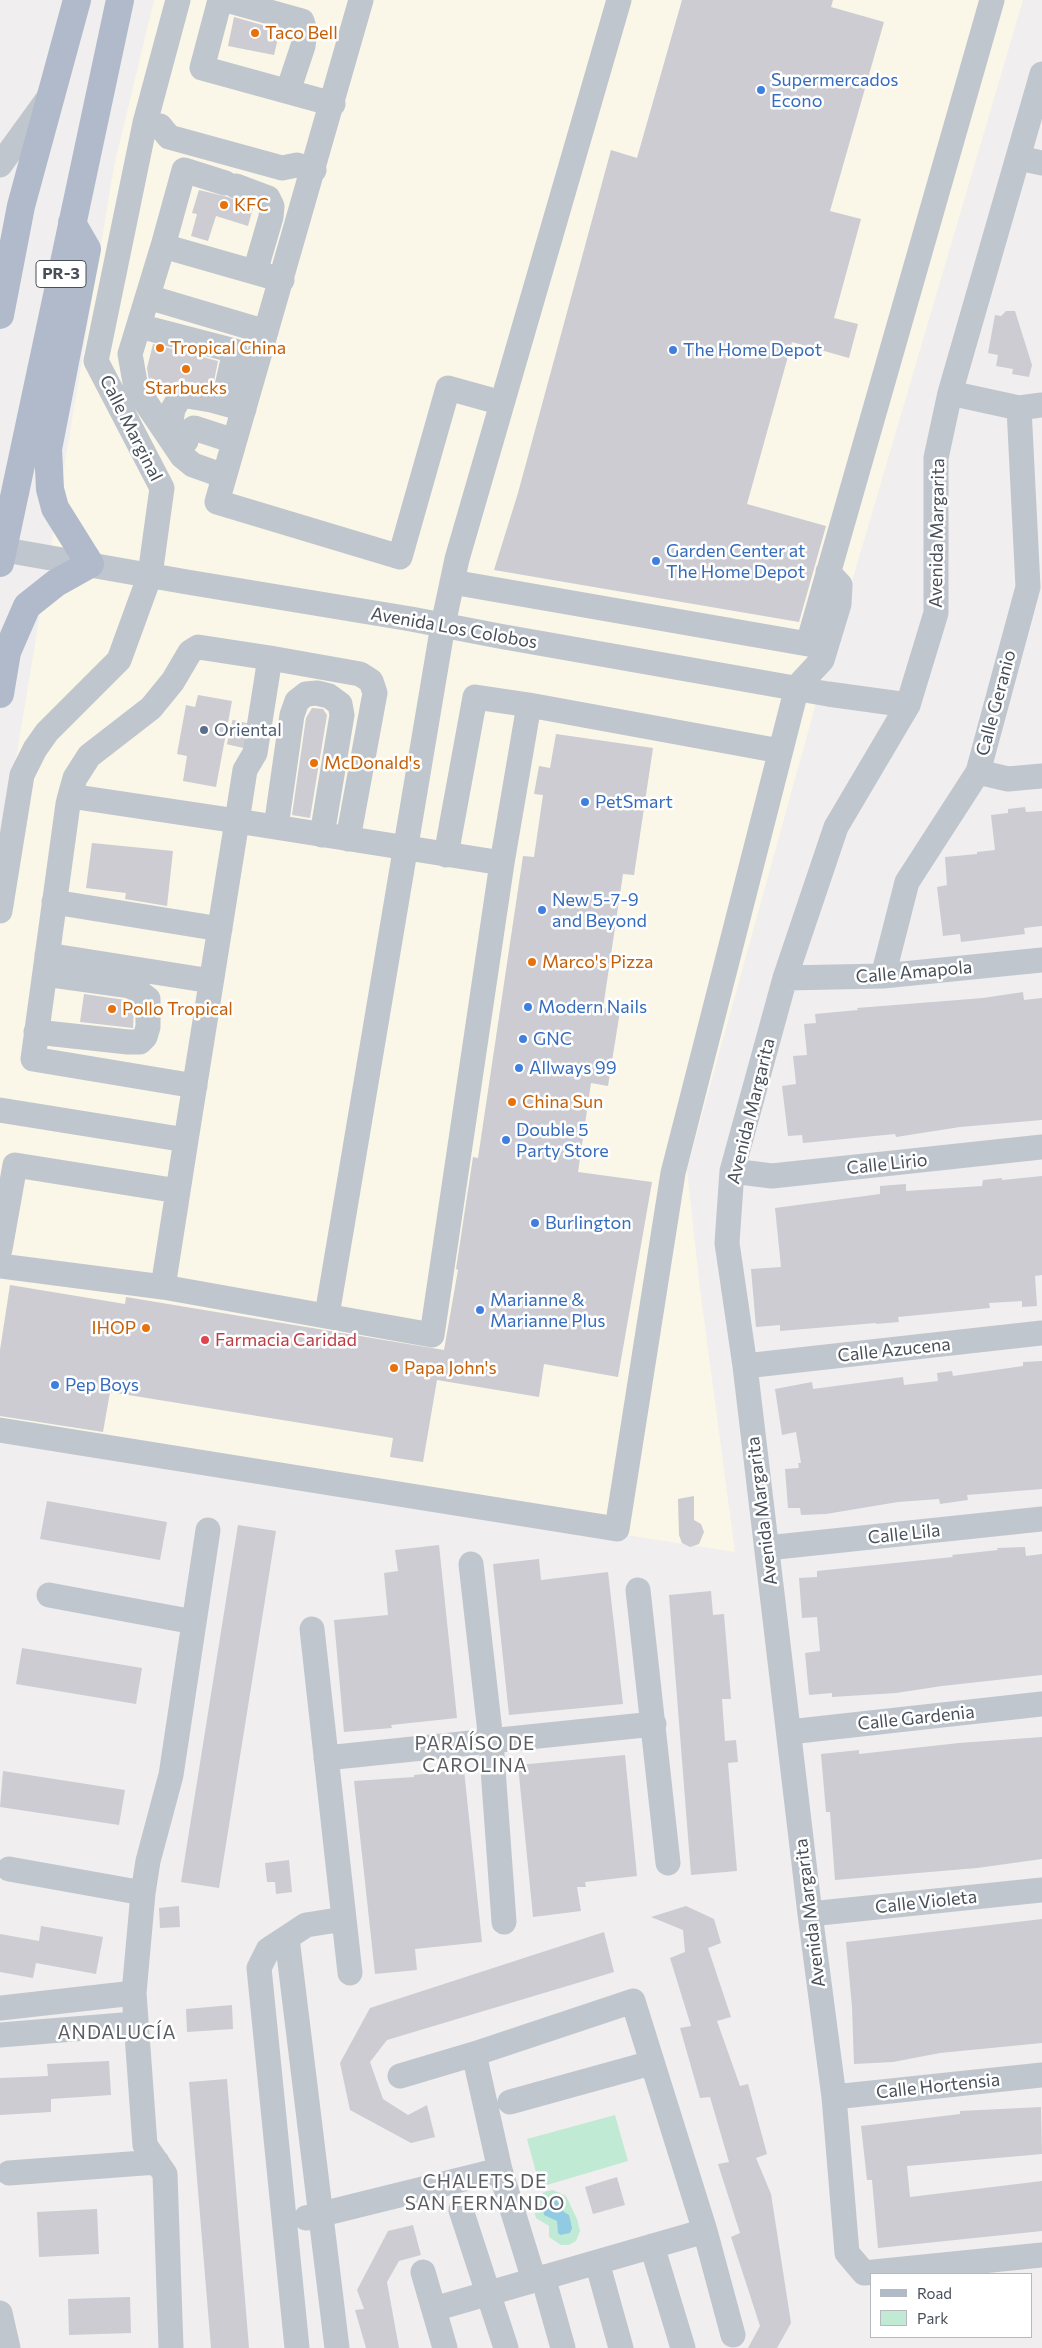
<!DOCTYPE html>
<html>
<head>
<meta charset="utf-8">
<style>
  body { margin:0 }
  #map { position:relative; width:1042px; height:2348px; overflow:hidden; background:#f0eeee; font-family:Commissioner,sans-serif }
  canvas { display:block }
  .legend { position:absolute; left:870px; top:2273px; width:162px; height:65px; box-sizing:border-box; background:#fff; border:1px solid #b6b9bd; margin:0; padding:6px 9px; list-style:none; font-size:15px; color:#484f59 }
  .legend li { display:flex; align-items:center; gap:10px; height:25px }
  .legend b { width:25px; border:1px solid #b6b9bd }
</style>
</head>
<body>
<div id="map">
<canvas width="1042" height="2348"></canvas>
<ul class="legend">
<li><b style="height:6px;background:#b0baca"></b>Road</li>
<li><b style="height:14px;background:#c0ead4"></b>Park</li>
</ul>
</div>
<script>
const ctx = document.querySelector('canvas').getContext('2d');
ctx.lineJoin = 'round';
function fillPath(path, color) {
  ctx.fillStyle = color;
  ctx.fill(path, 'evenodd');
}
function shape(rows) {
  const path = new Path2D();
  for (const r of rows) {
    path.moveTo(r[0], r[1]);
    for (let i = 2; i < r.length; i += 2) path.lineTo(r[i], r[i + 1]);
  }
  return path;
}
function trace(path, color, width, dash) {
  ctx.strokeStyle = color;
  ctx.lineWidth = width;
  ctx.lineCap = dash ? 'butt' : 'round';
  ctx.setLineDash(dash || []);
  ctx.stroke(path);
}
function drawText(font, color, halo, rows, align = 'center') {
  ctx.font = font + ' Commissioner,sans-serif';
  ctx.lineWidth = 5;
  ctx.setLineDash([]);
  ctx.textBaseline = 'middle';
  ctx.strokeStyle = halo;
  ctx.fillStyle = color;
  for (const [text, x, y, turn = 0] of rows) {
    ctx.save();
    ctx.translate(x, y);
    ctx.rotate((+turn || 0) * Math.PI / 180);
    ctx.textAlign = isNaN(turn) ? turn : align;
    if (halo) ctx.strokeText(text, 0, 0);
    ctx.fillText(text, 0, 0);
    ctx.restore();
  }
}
const commercial = shape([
  [154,0,1023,0,815,707,687,1169,700,1289,735,1552,0,1438,0,855,114,166]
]);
const green = shape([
  [615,2115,628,2161,540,2187,527,2139],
  [553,2190,566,2196,577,2219,580,2231,576,2241,569,2245,561,2245,549,2237,549,2226,536,2218,533,2207,536,2199,544,2192]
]);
const water = shape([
  [551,2198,556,2199,564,2212,569,2215,572,2228,570,2233,560,2235,558,2233,557,2221,544,2215,543,2207,546,2201]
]);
const building = shape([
  [682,0,833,0,831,7,884,22,830,211,861,219,834,318,858,324,849,358,792,342,747,504,826,526,799,622,494,570,518,493,611,150,637,158],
  [234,17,280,30,274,55,228,46],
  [199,190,228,197,253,208,248,226,216,216,208,241,191,236,197,214,192,213],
  [1006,311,1015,311,1032,365,1029,377,1012,374,1013,369,996,366,998,355,988,353,995,315,1001,316],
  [153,344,218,361,213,386,183,381,175,382,170,386,149,381,147,368],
  [198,695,232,701,216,787,183,781,187,756,177,754,186,705,195,707],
  [312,708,323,709,327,715,310,818,292,815,306,718],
  [556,734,653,748,634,875,623,874,603,1008,620,1011,608,1086,591,1083,578,1172,652,1182,618,1377,544,1364,539,1397,437,1380,423,1462,390,1457,393,1438,110,1392,103,1432,0,1416,0,1350,10,1285,125,1304,126,1297,444,1350,458,1270,456,1269,473,1157,478,1158,523,856,534,857,543,795,534,794,539,766,550,768],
  [1025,807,1026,812,1042,811,1042,926,1024,928,1025,934,961,942,960,934,943,936,937,887,947,885,945,857,977,854,977,852,995,850,991,815,1008,813,1008,809],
  [92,843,173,851,167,906,125,899,126,893,86,888],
  [1023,992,1024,1000,1042,998,1042,1120,960,1127,896,1137,895,1134,803,1143,802,1135,788,1136,782,1086,796,1084,793,1056,807,1055,804,1024,816,1023,815,1014,858,1010,857,1008,983,998],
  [84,994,125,1000,134,1006,133,1028,80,1022],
  [1042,1176,1042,1275,1035,1276,1037,1306,1022,1307,1022,1301,989,1303,990,1308,898,1317,899,1322,876,1324,876,1323,780,1331,780,1325,756,1327,751,1269,781,1267,775,1208,880,1194,880,1186,906,1184,906,1191,982,1186,983,1180,1002,1178,1002,1180],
  [1042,1361,1042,1489,967,1495,968,1500,940,1504,939,1499,898,1502,826,1514,801,1515,800,1508,788,1508,785,1469,799,1468,798,1463,801,1463,796,1432,782,1435,775,1389,812,1382,813,1389,903,1377,904,1385,938,1381,937,1373,952,1371,953,1376,1023,1366,1023,1362],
  [694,1496,694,1520,701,1524,704,1532,699,1544,690,1547,682,1543,679,1535,678,1499],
  [47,1501,167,1522,160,1560,40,1539],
  [238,1525,276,1531,219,1888,181,1882],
  [439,1545,457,1718,391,1725,392,1728,344,1732,334,1620,388,1615,384,1573,398,1571,395,1550],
  [1025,1547,1026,1556,1042,1554,1042,1675,942,1686,896,1693,832,1697,832,1693,809,1695,805,1653,820,1651,817,1617,802,1618,799,1578,817,1577,817,1571,953,1557,952,1555,998,1550,997,1548],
  [539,1559,541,1580,608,1572,623,1704,509,1715,493,1564],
  [711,1591,713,1615,724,1614,731,1699,722,1699,725,1741,736,1740,738,1762,728,1763,737,1871,691,1875,669,1595],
  [22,1648,142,1668,136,1704,16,1684],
  [1042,1737,1042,1859,977,1868,835,1880,830,1812,826,1812,821,1754,859,1750,859,1754,959,1743],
  [625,1755,637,1876,585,1882,586,1887,577,1887,581,1911,533,1917,518,1765],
  [464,1770,482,1942,415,1949,417,1970,375,1974,354,1781,414,1777,414,1775],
  [3,1771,125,1790,119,1825,0,1807],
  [289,1860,292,1892,276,1894,275,1882,267,1882,265,1863],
  [179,1906,180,1927,160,1928,159,1908],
  [686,1906,714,1919,721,1943,708,1948,731,2017,717,2021,740,2086,748,2084,767,2154,756,2158,771,2194,791,2323,777,2348,748,2348,760,2326,731,2237,740,2233,718,2164,729,2162,710,2097,700,2098,680,2028,691,2026,670,1958,685,1952,683,1930,651,1917],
  [1042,1919,1042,2043,940,2053,893,2062,854,2064,852,2007,846,1942],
  [41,1926,103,1937,96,1974,36,1963,33,1978,0,1972,0,1934,39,1941],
  [604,1932,614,1972,387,2040,370,2062,383,2099,408,2115,427,2105,435,2137,411,2143,350,2110,340,2063,370,2008],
  [232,2005,233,2029,187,2032,186,2009],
  [109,2061,111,2095,51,2099,51,2112,0,2115,0,2078,48,2076,47,2064],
  [227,2079,249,2348,211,2348,189,2082],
  [1041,2107,1042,2154,907,2166,910,2197,1042,2181,1042,2231,878,2248,872,2180,867,2180,861,2126,960,2114,960,2111],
  [617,2177,625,2205,593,2214,585,2187],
  [97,2209,99,2254,39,2257,37,2212],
  [413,2225,421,2255,399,2261,387,2282,399,2348,366,2348,355,2310,364,2309,357,2290,388,2231],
  [130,2297,131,2333,69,2335,68,2299]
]);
const minorTunnel = shape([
  [239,747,247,713]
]);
const minor = shape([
  [220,0,202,68,333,104],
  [226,0,302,21,305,31,303,46,288,91],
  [361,0,217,502,400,557,448,388,502,403],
  [1042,74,950,393,936,458,936,613,908,705,836,827,785,978,732,1171,727,1243,745,1366,810,1914,834,2097,847,2253,864,2273,1042,2255],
  [160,126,169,137,282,168,297,165,314,170],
  [1019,158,1042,163],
  [0,165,50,96],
  [225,183,184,170,163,246,282,280],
  [236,186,268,198,272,206,271,217,255,272],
  [163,246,130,354,136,388,182,456,193,465,224,476],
  [148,297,266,332],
  [139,326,235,351,227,386,248,392],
  [950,393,1019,408,1042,405],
  [194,428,234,441],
  [186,441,176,430,171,421,173,409,181,395,211,400,244,409],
  [0,549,187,582,411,619,499,636,828,694,908,705],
  [452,582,808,644,992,0],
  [270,658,360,674,371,681,375,693,348,839],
  [978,772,1008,779,1042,776],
  [70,796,237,821,245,770,255,753,270,658,198,647,190,652,173,681,151,708,89,756,75,778,70,796,68,804,33,1059,195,1086],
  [276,827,292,715,297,701,306,694,317,693,329,696,340,704,342,715,322,835],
  [446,855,475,697,529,705],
  [54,902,220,929],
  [0,911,22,775,35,749,47,732,119,660,150,575,162,488,96,361,145,123,178,0],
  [47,955,211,981],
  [883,976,907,882,978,772,1028,587,1019,408],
  [785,978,883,976,1042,960],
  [36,1032,128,1042,140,1042,145,1037,148,1027,148,999,131,986,45,974],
  [0,1110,186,1140,163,1287],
  [186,1140,237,821,502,863],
  [732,1171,772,1176,1042,1147],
  [0,1249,15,1165,178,1191],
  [0,1266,163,1287,432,1335,502,863,529,705,780,751],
  [327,1315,443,625,457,559,619,0],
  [745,1366,1042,1333],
  [0,1430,617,1529,673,1173,797,687,822,660,839,604,840,585,828,572],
  [767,1548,1042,1519],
  [471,1564,491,1741,504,1922],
  [638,1590,668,1863],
  [49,1595,194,1622],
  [312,1629,350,1973],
  [789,1732,1042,1704],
  [326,1758,654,1724],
  [9,1869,143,1893],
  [810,1914,1042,1890],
  [287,1938,337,2348],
  [0,2008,134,1993],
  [0,2035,135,2024],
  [474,2054,500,2170],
  [400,2076,474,2054,633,2001,705,2231,733,2335],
  [834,2097,1042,2075],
  [510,2102,651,2063],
  [9,2173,157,2162],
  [461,2210,506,2348],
  [306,2218,500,2170,534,2280],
  [652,2246,683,2348],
  [597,2262,621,2348],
  [423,2272,445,2348],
  [543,2277,563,2348],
  [434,2309,705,2231],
  [0,2313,8,2348],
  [171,2348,165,2174,145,2145,134,1993,143,1893,148,1861,171,1775,208,1530],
  [297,2348,259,1968,268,1950,306,1925,344,1919]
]);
const major = shape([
  [0,315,21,206,77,0],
  [0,563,120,0],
  [0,694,7,652,27,606,56,583,90,564,55,508,50,489,48,449,87,249,72,223]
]);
const markers = [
  [255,33,5,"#e8710a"],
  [761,90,5,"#3f7fe0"],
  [224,205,5,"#e8710a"],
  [160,348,5,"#e8710a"],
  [673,350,5,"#3f7fe0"],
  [186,369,5,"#e8710a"],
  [656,561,5,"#3f7fe0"],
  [204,730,5,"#5c6f8a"],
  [314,763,5,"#e8710a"],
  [585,802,5,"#3f7fe0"],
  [542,910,5,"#3f7fe0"],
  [532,962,5,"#e8710a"],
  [528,1007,5,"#3f7fe0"],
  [112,1009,5,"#e8710a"],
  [523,1039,5,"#3f7fe0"],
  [519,1068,5,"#3f7fe0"],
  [512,1102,5,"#e8710a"],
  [506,1140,5,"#3f7fe0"],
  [535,1223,5,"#3f7fe0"],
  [480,1310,5,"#3f7fe0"],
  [146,1328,5,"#e8710a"],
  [205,1340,5,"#e0444e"],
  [394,1368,5,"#e8710a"],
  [55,1385,5,"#3f7fe0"]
];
const shields = [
  [61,274,50]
];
const shieldNames = [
  ["PR-3",61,274]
];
const foodNames = [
  ["Taco Bell",265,33],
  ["KFC",234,205],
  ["Tropical China",170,348],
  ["Starbucks",186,388,"center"],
  ["McDonald's",324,763],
  ["Marco's Pizza",542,962],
  ["Pollo Tropical",122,1009],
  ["China Sun",522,1102],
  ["IHOP",136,1328,"right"],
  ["Papa John's",404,1368]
];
const shopNames = [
  ["Supermercados",771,80],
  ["Econo",771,101],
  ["The Home Depot",683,350],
  ["Garden Center at",666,551],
  ["The Home Depot",666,572],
  ["PetSmart",595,802],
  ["New 5-7-9",552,900],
  ["and Beyond",552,921],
  ["Modern Nails",538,1007],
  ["GNC",533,1039],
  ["Allways 99",529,1068],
  ["Double 5",516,1130],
  ["Party Store",516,1151],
  ["Burlington",545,1223],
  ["Marianne &",490,1300],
  ["Marianne Plus",490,1321],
  ["Pep Boys",65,1385]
];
const streetNames = [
  ["Calle Marginal",131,428,63],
  ["Avenida Margarita",937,533,-89],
  ["Avenida Los Colobos",454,628,10],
  ["Calle Geranio",996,703,-75],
  ["Calle Amapola",914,972,-5],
  ["Avenida Margarita",751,1111,-76],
  ["Calle Lirio",887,1164,-6],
  ["Calle Azucena",894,1350,-6],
  ["Avenida Margarita",762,1511,-97],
  ["Calle Lila",904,1534,-6],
  ["Calle Gardenia",916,1718,-6],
  ["Calle Violeta",926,1902,-6],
  ["Avenida Margarita",810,1913,-97],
  ["Calle Hortensia",938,2086,-6]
];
const serviceNames = [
  ["Oriental",214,730]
];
const healthNames = [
  ["Farmacia Caridad",215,1340]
];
const neighbourhoodNames = [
  ["PARAÍSO DE",475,1744],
  ["CAROLINA",475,1766],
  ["ANDALUCÍA",117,2033],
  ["CHALETS DE",485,2182],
  ["SAN FERNANDO",485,2204]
];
fillPath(commercial, '#faf6e8');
fillPath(green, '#c0ead4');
fillPath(water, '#91cae3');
fillPath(building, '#ccccd2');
trace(minorTunnel, '#ceced0', 25, [25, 12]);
trace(minor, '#c0c6ce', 25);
trace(major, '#b0baca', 28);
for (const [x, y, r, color] of markers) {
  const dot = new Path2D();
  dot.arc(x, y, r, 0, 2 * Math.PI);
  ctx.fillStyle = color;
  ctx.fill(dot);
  trace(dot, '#fff', 2);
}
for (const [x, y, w] of shields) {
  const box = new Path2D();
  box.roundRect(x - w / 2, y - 13.5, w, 27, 4);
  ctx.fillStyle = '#fff';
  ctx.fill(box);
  trace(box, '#484f59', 1);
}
drawText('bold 16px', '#484f59', null, shieldNames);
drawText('18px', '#c56008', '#fff', foodNames, 'left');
drawText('18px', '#366cbe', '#fff', shopNames, 'left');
drawText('18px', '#484f59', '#fff', streetNames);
drawText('18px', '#4e5e75', '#fff', serviceNames, 'left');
drawText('18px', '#be3a42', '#fff', healthNames, 'left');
ctx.letterSpacing = '1px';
drawText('19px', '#5b5d62', '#fff', neighbourhoodNames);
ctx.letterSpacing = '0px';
</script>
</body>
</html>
